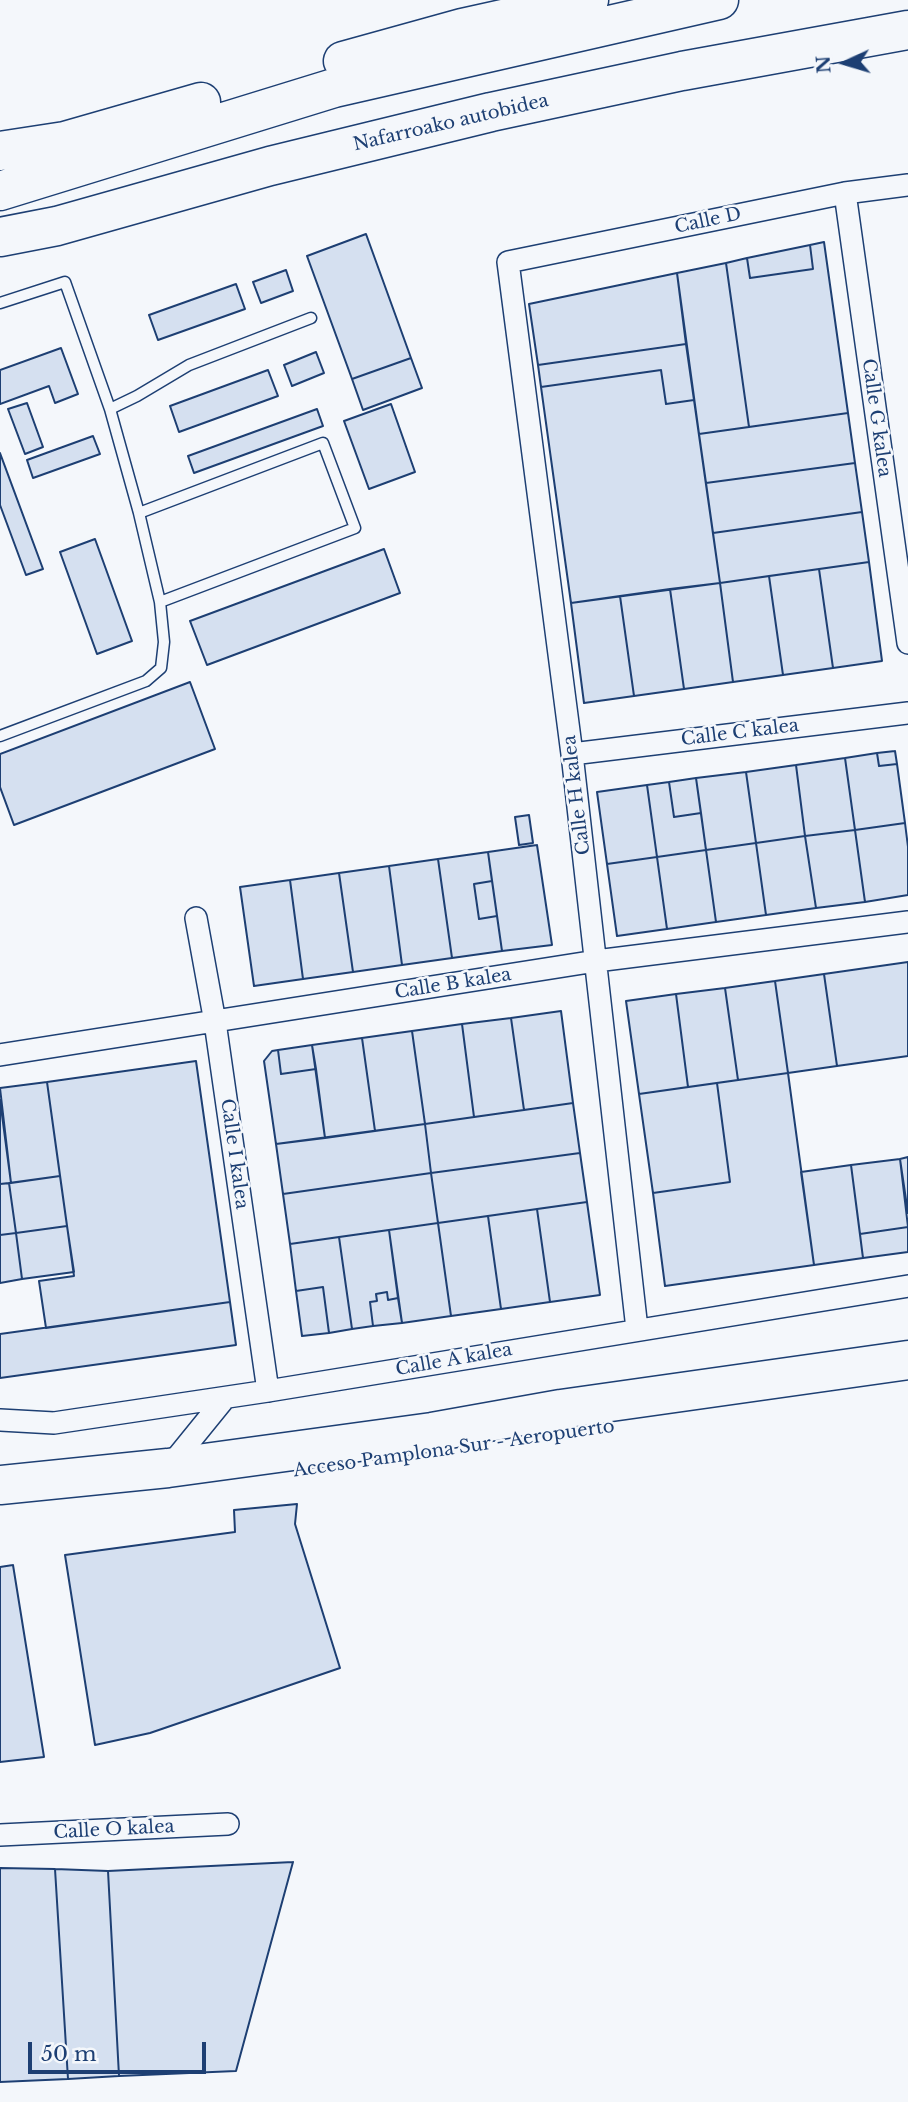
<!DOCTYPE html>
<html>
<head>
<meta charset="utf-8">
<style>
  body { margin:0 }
  #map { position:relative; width:908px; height:2102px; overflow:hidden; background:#f4f7fb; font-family:"Libre Baskerville",serif }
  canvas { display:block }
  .north { position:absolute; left:810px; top:28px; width:70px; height:70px; -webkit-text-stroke:5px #f4f7fb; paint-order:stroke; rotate:266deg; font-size:19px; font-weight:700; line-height:28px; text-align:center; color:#1d3f73 }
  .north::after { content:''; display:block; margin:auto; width:24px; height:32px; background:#1d3f73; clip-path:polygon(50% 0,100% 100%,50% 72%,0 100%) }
  .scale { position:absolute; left:28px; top:2042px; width:178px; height:32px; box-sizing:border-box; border:4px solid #1d3f73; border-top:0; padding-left:9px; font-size:21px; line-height:24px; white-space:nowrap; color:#1d3f73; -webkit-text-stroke:5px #f4f7fb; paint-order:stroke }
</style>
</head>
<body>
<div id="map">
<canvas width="908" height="2102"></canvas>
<div class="north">N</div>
<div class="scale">50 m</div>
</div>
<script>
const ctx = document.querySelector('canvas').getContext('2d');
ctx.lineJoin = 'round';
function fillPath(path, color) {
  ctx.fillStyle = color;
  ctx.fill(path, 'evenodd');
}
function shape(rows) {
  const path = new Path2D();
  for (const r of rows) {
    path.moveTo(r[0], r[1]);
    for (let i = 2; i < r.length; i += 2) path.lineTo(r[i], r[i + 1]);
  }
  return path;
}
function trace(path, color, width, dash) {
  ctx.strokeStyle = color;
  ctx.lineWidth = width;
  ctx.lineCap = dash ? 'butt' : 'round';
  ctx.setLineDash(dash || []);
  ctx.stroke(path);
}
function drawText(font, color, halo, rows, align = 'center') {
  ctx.font = font + ' "Libre Baskerville",serif';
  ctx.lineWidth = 5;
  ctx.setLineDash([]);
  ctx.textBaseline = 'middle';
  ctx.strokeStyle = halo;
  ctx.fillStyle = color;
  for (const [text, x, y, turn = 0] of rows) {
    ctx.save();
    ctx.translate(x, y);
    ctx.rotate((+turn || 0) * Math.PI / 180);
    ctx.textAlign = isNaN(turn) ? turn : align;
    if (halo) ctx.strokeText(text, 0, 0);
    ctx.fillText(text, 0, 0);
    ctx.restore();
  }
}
const building = shape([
  [366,234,411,358,352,379,307,256,366,234],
  [824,242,848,413,749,427,726,263,747,258,750,278,813,269,810,245,824,242],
  [810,245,813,269,750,278,747,258,810,245],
  [726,263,749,427,699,434,677,273,726,263],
  [286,270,293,291,261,303,253,282,286,270],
  [677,273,686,344,538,365,529,304,677,273],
  [236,284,245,309,158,340,149,315,236,284],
  [686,344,694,400,666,404,661,370,541,387,538,365,686,344],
  [61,348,78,394,55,403,49,386,0,404,0,370,61,348],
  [316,352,324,373,292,386,284,365,316,352],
  [411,358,422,388,363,410,352,379,411,358],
  [268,370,278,396,179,432,170,406,268,370],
  [661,370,666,404,694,400,720,583,571,603,541,387,661,370],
  [27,403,43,447,25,454,8,409,27,403],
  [391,404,415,472,369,489,344,421,391,404],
  [317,409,323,426,194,473,188,456,317,409],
  [848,413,855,463,706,483,699,434,848,413],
  [93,436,100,454,33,478,27,460,93,436],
  [0,453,43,569,26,575,0,505,0,453],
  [855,463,862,512,713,533,706,483,855,463],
  [862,512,869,562,720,583,713,533,862,512],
  [95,539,132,641,97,654,60,552,95,539],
  [384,549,400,593,207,665,190,621,384,549],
  [869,562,882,661,833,668,819,569,869,562],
  [819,569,833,668,783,675,769,576,819,569],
  [769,576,783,675,733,682,720,583,769,576],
  [720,583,733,682,684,689,670,589,720,583],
  [670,589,684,689,634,696,620,596,670,589],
  [620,596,634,696,584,703,571,603,620,596],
  [190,682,215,749,14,825,0,787,0,754,190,682],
  [895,751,897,764,879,766,877,753,895,751],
  [877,753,879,766,897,764,905,823,855,830,845,758,877,753],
  [845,758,855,830,805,836,796,765,845,758],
  [796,765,805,836,756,843,746,772,796,765],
  [746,772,756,843,706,850,696,778,746,772],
  [696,778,701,813,674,817,669,782,696,778],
  [669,782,674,817,701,813,706,850,657,857,647,785,669,782],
  [647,785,657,857,607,864,597,792,647,785],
  [529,815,533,843,519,845,515,817,529,815],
  [905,823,908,847,908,895,865,902,855,830,905,823],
  [855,830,865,902,816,908,805,836,855,830],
  [805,836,816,908,766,915,756,843,805,836],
  [756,843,766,915,716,922,706,850,756,843],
  [537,845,552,945,502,951,488,852,537,845],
  [706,850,716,922,667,929,657,857,706,850],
  [488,852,492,881,474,884,479,919,497,916,502,951,452,958,438,859,488,852],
  [657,857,667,929,617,936,607,864,657,857],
  [438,859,452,958,402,965,389,866,438,859],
  [389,866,402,965,353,972,339,873,389,866],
  [339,873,353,972,303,979,290,880,339,873],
  [290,880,303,979,254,986,240,887,290,880],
  [492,881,497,916,479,919,474,884,492,881],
  [908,962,908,1056,837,1066,824,974,908,962],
  [824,974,837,1066,788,1073,775,981,824,974],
  [775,981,788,1073,738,1080,725,988,775,981],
  [725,988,738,1080,688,1087,676,994,725,988],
  [676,994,688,1087,639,1094,626,1001,676,994],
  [561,1011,573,1103,524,1110,511,1018,561,1011],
  [511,1018,524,1110,474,1117,462,1024,511,1018],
  [462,1024,474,1117,425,1124,412,1031,462,1024],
  [412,1031,425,1124,375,1131,362,1038,412,1031],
  [362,1038,375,1131,325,1138,312,1045,362,1038],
  [312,1045,316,1069,281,1074,278,1050,312,1045],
  [278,1050,281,1074,316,1069,325,1138,276,1144,264,1061,272,1051,278,1050],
  [196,1061,230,1302,46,1328,39,1281,74,1276,47,1082,196,1061],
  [788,1073,814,1265,665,1286,653,1193,730,1182,717,1083,788,1073],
  [47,1082,60,1176,11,1183,0,1088,47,1082],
  [717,1083,730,1182,653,1193,639,1094,717,1083],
  [0,1100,11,1183,0,1184,0,1100],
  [573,1103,580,1153,431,1173,425,1124,573,1103],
  [425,1124,431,1173,283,1194,276,1144,425,1124],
  [580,1153,587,1202,438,1223,431,1173,580,1153],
  [908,1157,908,1213,900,1159,908,1157],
  [900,1159,908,1227,860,1234,851,1165,900,1159],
  [851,1165,863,1258,814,1265,801,1172,851,1165],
  [431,1173,438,1223,290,1244,283,1194,431,1173],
  [60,1176,67,1226,16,1233,9,1183,60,1176],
  [9,1183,16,1233,0,1235,0,1184,9,1183],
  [587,1202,600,1295,550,1302,537,1209,587,1202],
  [537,1209,550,1302,501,1309,488,1216,537,1209],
  [488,1216,501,1309,451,1316,438,1223,488,1216],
  [438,1223,451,1316,402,1323,389,1230,438,1223],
  [67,1226,74,1272,22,1279,16,1233,67,1226],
  [908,1227,908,1252,863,1258,860,1234,908,1227],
  [389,1230,398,1298,388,1300,387,1292,376,1294,377,1301,370,1302,373,1326,352,1329,339,1237,389,1230],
  [16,1233,22,1279,0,1283,0,1235,16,1233],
  [339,1237,352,1329,329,1333,323,1287,296,1291,290,1244,339,1237],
  [323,1287,329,1333,302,1336,296,1291,323,1287],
  [387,1292,388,1300,398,1298,402,1323,373,1326,370,1302,377,1301,376,1294,387,1292],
  [230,1302,236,1345,0,1378,0,1334,230,1302],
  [297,1504,295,1524,340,1668,150,1733,95,1745,65,1555,235,1532,234,1510,297,1504],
  [13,1565,44,1757,0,1762,0,1567,13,1565],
  [293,1862,236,2071,119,2076,108,1871,293,1862],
  [0,1868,55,1869,68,2079,0,2082,0,1868],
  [55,1869,108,1871,119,2076,68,2079,55,1869]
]);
const lane = shape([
  [0,303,65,282,110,409,139,513,160,602,164,642,161,668,146,681,0,736],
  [110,409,137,396,189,365,311,318],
  [139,513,323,443,355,528,160,602]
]);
const street = shape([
  [845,193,908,643],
  [572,754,908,713],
  [196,918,215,1022,268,1391],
  [0,1055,596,961,908,922],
  [637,1329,572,754,508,262,845,193,908,185],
  [0,1420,54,1423,268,1391,908,1286],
  [169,1467,225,1398],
  [0,1835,228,1824]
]);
const highway = shape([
  [343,61,462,28,589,0],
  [0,151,65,141,201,102],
  [0,191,334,88,719,0],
  [0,237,57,226,270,166,491,112,682,71,908,30],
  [0,1485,168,1468,432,1432,561,1409,908,1360]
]);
const streetNames = [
  ["Nafarroako autobidea",451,123,-13],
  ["Calle D",708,221,-12],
  ["Calle G kalea",876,418,82],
  ["Calle C kalea",740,733,-7],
  ["Calle H kalea",577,795,-97],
  ["Calle B kalea",453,984,-9],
  ["Calle I kalea",234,1154,82],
  ["Calle A kalea",454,1360,-10],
  ["Acceso Pamplona Sur - Aeropuerto",454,1449,-8],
  ["Calle O kalea",114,1830,-3]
];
fillPath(building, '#d5e0f0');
trace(building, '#1d3f73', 2);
trace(lane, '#1d3f73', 13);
trace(street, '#1d3f73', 24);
trace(highway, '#1d3f73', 41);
trace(lane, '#f4f7fb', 10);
trace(street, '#f4f7fb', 21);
trace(highway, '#f4f7fb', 38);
drawText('18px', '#1d3f73', '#f4f7fb', streetNames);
</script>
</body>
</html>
